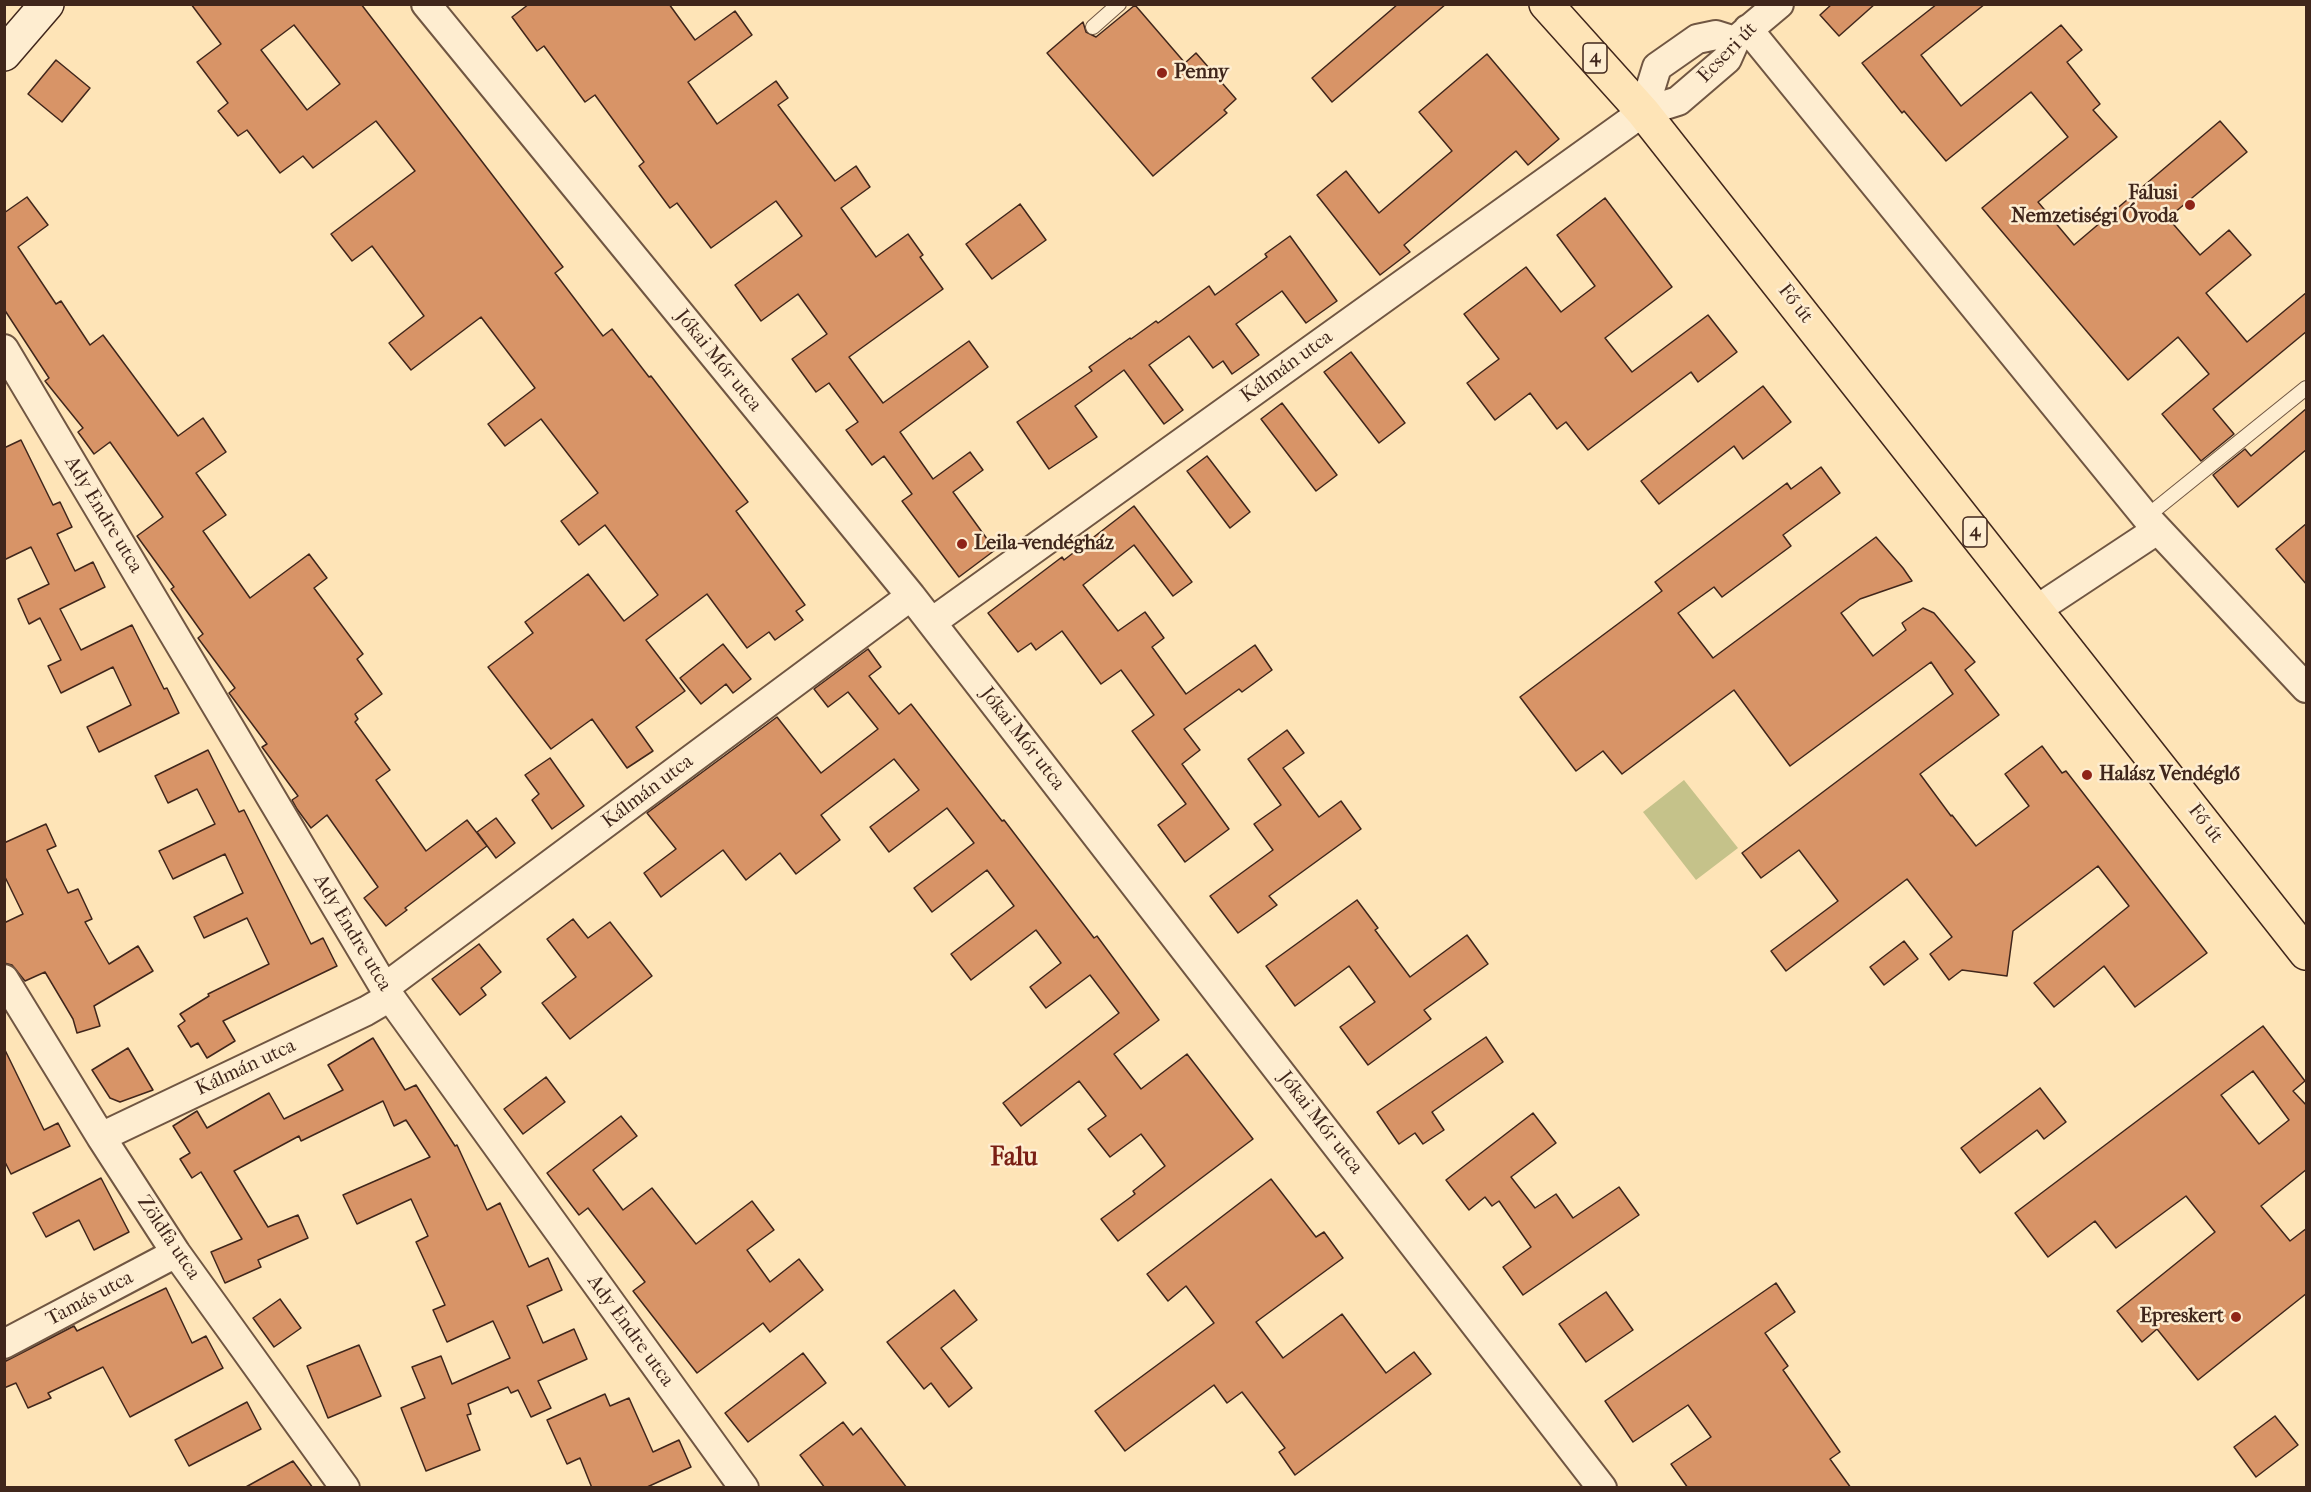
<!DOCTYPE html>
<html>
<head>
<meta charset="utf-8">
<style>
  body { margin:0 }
  #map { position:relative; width:2311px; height:1492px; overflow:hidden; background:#fee4b7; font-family:"IM FELL French Canon",serif }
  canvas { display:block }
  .frame { position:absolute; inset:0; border:6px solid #40261b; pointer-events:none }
</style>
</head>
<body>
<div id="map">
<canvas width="2311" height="1492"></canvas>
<div class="frame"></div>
</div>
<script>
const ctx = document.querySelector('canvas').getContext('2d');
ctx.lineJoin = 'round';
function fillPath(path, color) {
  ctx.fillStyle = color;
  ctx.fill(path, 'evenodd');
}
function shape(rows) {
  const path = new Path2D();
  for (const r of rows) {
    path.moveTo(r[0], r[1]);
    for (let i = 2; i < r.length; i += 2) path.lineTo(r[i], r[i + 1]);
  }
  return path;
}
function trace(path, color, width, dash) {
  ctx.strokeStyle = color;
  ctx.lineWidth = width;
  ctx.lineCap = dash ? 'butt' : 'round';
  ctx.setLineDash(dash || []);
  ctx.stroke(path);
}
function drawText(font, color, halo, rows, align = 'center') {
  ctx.font = font + ' "IM FELL French Canon",serif';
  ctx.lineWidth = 5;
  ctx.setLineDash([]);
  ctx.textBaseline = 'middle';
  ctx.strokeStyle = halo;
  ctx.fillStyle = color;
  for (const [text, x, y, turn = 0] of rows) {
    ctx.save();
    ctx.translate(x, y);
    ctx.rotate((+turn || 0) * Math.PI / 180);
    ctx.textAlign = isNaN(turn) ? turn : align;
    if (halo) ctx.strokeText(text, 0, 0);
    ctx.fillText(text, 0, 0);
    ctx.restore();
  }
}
const green = shape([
  [1684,780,1738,848,1696,880,1643,812]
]);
const building = shape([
  [191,4,361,4,563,267,555,273,603,336,612,329,649,377,651,376,748,502,736,511,805,605,796,611,803,620,775,640,769,632,747,648,707,594,646,640,685,691,636,727,653,751,627,768,592,719,551,749,488,667,533,633,525,622,588,574,624,621,658,595,605,525,579,545,561,521,598,493,541,419,505,446,488,424,535,388,481,317,411,370,389,343,424,316,372,246,352,261,331,234,415,171,376,121,313,168,303,156,280,173,247,130,238,136,218,111,228,103,197,62,221,44,191,4],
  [294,25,340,84,307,110,261,50,294,25],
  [529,4,669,4,695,40,735,11,752,35,688,82,717,124,776,81,788,98,778,105,835,181,856,166,870,187,841,208,876,257,908,234,923,255,920,257,943,289,849,357,883,403,969,341,988,367,900,432,933,479,970,452,983,470,953,492,995,550,959,577,902,501,912,494,884,456,872,465,846,430,858,422,829,383,816,392,792,359,827,334,798,294,761,321,735,285,802,236,776,201,711,248,677,203,670,208,639,166,644,162,595,95,585,102,544,46,537,51,512,17,529,4],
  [1398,4,1446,4,1332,102,1312,78,1398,4],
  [1832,4,1875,4,1839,36,1820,15,1832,4],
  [1937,4,1985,4,1921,55,1961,106,2061,25,2082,50,2067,62,2100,104,2093,110,2117,137,2038,202,2074,245,2220,121,2247,152,2168,218,2200,255,2229,230,2251,255,2206,293,2247,342,2307,292,2307,331,2213,409,2234,434,2201,461,2162,414,2209,374,2178,337,2128,380,1982,208,2068,137,2031,92,1946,161,1904,111,1902,113,1862,63,1937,4],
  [1135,5,1185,63,1196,53,1236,99,1224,110,1227,113,1153,176,1047,53,1083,22,1086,32,1096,37,1135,5],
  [1487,54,1559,139,1528,165,1516,151,1404,245,1410,252,1380,275,1317,195,1346,171,1379,213,1452,151,1419,112,1487,54],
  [56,60,90,88,62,122,28,94,56,60],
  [27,197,48,225,18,247,56,304,61,301,90,345,103,335,178,436,203,418,226,452,196,473,226,515,203,531,250,598,309,554,327,578,314,588,363,654,357,659,382,694,355,714,358,719,355,722,390,770,376,780,426,851,467,820,487,846,405,908,407,910,386,926,364,898,378,887,327,815,311,828,297,809,292,800,298,796,262,747,267,744,229,693,235,688,198,638,203,634,171,589,174,587,137,536,163,517,110,442,94,454,78,432,83,428,45,381,49,378,4,309,4,213,27,197],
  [1605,198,1672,287,1605,338,1632,372,1708,315,1737,352,1698,382,1691,372,1588,450,1566,422,1557,429,1530,393,1495,420,1467,383,1499,359,1464,314,1526,267,1561,312,1595,286,1557,235,1605,198],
  [1020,204,1046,240,992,279,966,244,1020,204],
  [1290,236,1337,301,1306,323,1282,291,1236,324,1259,355,1232,374,1223,361,1213,368,1189,336,1149,365,1183,410,1164,424,1124,370,1075,406,1097,437,1049,469,1017,422,1092,371,1089,367,1130,338,1131,339,1156,321,1158,323,1209,286,1215,295,1267,257,1265,254,1290,236],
  [1351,352,1405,423,1379,443,1324,372,1351,352],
  [1763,386,1791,422,1743,459,1734,446,1659,504,1641,481,1763,386],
  [1282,403,1337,475,1316,491,1261,419,1282,403],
  [2307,408,2307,449,2238,507,2213,475,2245,449,2251,456,2307,408],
  [21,440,53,505,60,502,72,527,57,534,75,571,93,562,105,587,60,609,81,650,132,625,164,689,167,688,179,713,99,752,87,727,131,705,113,667,61,693,48,666,61,660,40,618,29,624,18,599,49,584,31,547,4,560,4,448,21,440],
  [1207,456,1250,512,1230,528,1187,471,1207,456],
  [1821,467,1840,493,1783,535,1791,546,1722,597,1714,587,1678,613,1713,658,1876,537,1903,568,1912,581,1860,599,1841,613,1873,656,1906,630,1902,623,1923,608,1934,613,1975,662,1965,670,1999,715,1920,774,1951,816,1952,815,1976,846,2029,806,2005,774,2042,746,2062,773,2066,771,2207,953,2135,1007,2104,966,2054,1007,2034,983,2129,906,2098,866,2013,931,2007,976,1962,970,1949,980,1930,954,1952,937,1907,879,1786,971,1771,951,1838,901,1799,850,1761,878,1742,853,1953,694,1931,662,1790,766,1734,690,1622,774,1603,751,1576,771,1520,697,1662,591,1655,582,1787,483,1791,489,1821,467],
  [1134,506,1192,582,1173,596,1134,545,1083,585,1118,631,1145,612,1164,638,1152,647,1186,694,1255,645,1272,670,1242,692,1239,689,1184,729,1200,750,1182,764,1229,829,1185,862,1158,825,1186,804,1132,731,1154,715,1121,670,1101,684,1062,631,1036,650,1031,643,1018,652,988,613,1062,557,1064,560,1134,506],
  [2307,523,2307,585,2276,549,2307,523],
  [723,644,751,679,733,693,726,684,701,704,680,678,723,644],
  [868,649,881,667,869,676,899,714,911,704,1002,821,1004,820,1094,938,1097,936,1159,1020,1114,1054,1141,1089,1187,1054,1253,1139,1118,1241,1101,1219,1135,1194,1133,1191,1165,1166,1141,1134,1110,1157,1088,1129,1106,1116,1079,1081,1021,1126,1003,1103,1119,1013,1090,975,1046,1008,1030,987,1061,963,1036,930,971,980,951,954,1014,906,987,870,932,912,914,888,974,843,947,808,889,852,870,827,919,790,894,759,821,815,840,840,796,874,780,853,746,880,723,850,661,897,644,873,676,849,647,813,777,717,821,773,878,729,848,692,828,707,814,689,868,649],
  [1287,730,1304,753,1283,768,1319,817,1341,801,1361,829,1269,896,1277,905,1238,933,1210,896,1273,850,1254,824,1281,805,1248,759,1287,730],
  [208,750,239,812,244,810,311,944,323,938,337,966,223,1021,235,1041,207,1058,198,1043,191,1047,178,1026,185,1021,180,1014,209,996,208,994,269,964,247,918,204,938,194,917,243,893,225,854,173,879,159,851,215,824,197,789,168,803,155,776,208,750],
  [550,758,584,806,552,829,532,800,539,794,525,775,550,758],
  [496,818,515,843,496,858,477,832,496,818],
  [46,824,56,846,47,850,68,893,78,889,92,919,85,922,109,964,138,946,153,971,94,1006,100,1026,77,1033,73,1019,45,972,25,981,12,965,4,963,4,923,23,914,4,875,4,843,46,824],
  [1357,900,1378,928,1375,930,1410,977,1467,935,1488,964,1424,1010,1431,1019,1368,1065,1340,1027,1375,1002,1349,966,1295,1006,1266,966,1357,900],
  [573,919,588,938,610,922,652,976,570,1039,542,1003,576,977,547,939,573,919],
  [1904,941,1918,959,1884,985,1870,967,1904,941],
  [479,944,501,972,481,988,486,995,460,1015,432,979,479,944],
  [2263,1026,2305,1081,2293,1091,2307,1106,2307,1169,2261,1206,2290,1241,2307,1228,2307,1293,2198,1380,2157,1329,2142,1342,2117,1311,2215,1232,2186,1196,2116,1248,2095,1221,2048,1257,2015,1213,2263,1026],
  [2253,1071,2289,1120,2259,1144,2221,1095,2253,1071],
  [1486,1037,1503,1062,1432,1112,1444,1130,1423,1144,1415,1133,1399,1144,1377,1112,1486,1037],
  [373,1038,405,1090,416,1085,455,1146,457,1145,487,1210,500,1203,529,1267,548,1258,562,1290,527,1306,543,1343,574,1329,587,1359,538,1381,551,1408,531,1417,518,1390,511,1393,508,1387,468,1404,471,1414,467,1415,480,1450,426,1471,401,1408,425,1398,412,1367,441,1356,452,1384,510,1358,493,1321,447,1342,433,1310,445,1305,416,1242,428,1236,411,1199,357,1224,343,1195,430,1157,406,1120,394,1126,383,1101,301,1141,299,1136,234,1171,268,1227,298,1215,308,1238,258,1260,261,1267,225,1283,211,1252,242,1239,201,1172,192,1178,180,1159,190,1153,173,1126,197,1111,207,1128,269,1093,284,1119,343,1090,328,1065,373,1038],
  [4,1048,44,1130,58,1123,70,1146,11,1174,4,1160,4,1048],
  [128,1048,153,1090,120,1102,110,1098,92,1070,128,1048],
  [546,1077,565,1102,523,1134,504,1109,546,1077],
  [2040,1088,2066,1122,2044,1139,2037,1130,1980,1173,1961,1148,2040,1088],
  [1533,1113,1556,1143,1511,1177,1535,1208,1556,1194,1573,1218,1619,1187,1639,1215,1523,1295,1503,1267,1531,1247,1499,1201,1492,1206,1485,1197,1469,1210,1446,1180,1533,1113],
  [621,1116,637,1136,593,1170,623,1210,652,1188,696,1244,752,1201,774,1230,747,1250,770,1282,799,1259,823,1290,770,1332,763,1323,697,1373,633,1291,645,1282,588,1208,579,1215,547,1173,621,1116],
  [101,1178,129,1232,94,1250,79,1220,46,1237,33,1213,101,1178],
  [1271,1179,1316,1237,1324,1232,1343,1258,1256,1322,1283,1358,1342,1314,1386,1373,1414,1352,1431,1374,1295,1475,1279,1452,1285,1448,1242,1392,1227,1403,1214,1385,1125,1451,1095,1411,1214,1323,1186,1286,1168,1301,1147,1274,1271,1179],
  [1776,1283,1795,1312,1765,1333,1788,1366,1783,1370,1840,1452,1830,1459,1851,1488,1688,1488,1671,1464,1711,1437,1688,1405,1633,1442,1605,1401,1776,1283],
  [166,1288,192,1343,206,1336,223,1368,130,1417,103,1367,48,1393,51,1398,28,1408,16,1383,4,1388,4,1362,74,1326,77,1331,166,1288],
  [954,1290,977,1320,941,1348,972,1388,949,1407,931,1383,924,1389,887,1342,954,1290],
  [1606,1292,1633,1330,1586,1362,1559,1324,1606,1292],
  [280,1299,301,1328,274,1347,253,1318,280,1299],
  [359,1345,381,1396,328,1418,307,1366,359,1345],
  [803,1353,826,1383,748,1442,725,1413,803,1353],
  [605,1394,610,1406,629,1398,653,1452,679,1440,691,1467,645,1488,592,1488,580,1458,567,1464,547,1420,605,1394],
  [247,1402,261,1429,189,1466,175,1440,247,1402],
  [2275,1416,2298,1445,2256,1477,2234,1447,2275,1416],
  [843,1422,853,1435,861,1428,907,1488,825,1488,800,1455,843,1422],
  [293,1461,313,1488,244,1488,293,1461]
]);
const lane = shape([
  [1093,27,1119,4],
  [2146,517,2306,388]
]);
const street = shape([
  [426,4,911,596,1602,1488],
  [1748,29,2146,517,2306,688],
  [1643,112,1657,67,1697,39,1716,35,1735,41],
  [4,349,390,997,744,1488],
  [2036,610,2157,530],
  [932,622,1643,112,1678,101,1727,59,1735,41,1779,4],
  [4,979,101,1137,176,1253,345,1488],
  [384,988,911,596],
  [101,1137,366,1011,390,997],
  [4,1344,176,1253]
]);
const secondary = shape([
  [4,54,47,4]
]);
const primary = shape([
  [1546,4,1643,112,2306,953]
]);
const markers = [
  [1162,73,6,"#8f2418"],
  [2190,205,6,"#8f2418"],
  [962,544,6,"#8f2418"],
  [2087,775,6,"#8f2418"],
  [2236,1317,6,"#8f2418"]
];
const shields = [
  [1595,58,24],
  [1975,532,24]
];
const shieldNames = [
  ["4",1595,58],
  ["4",1975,532]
];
const streetNames = [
  ["Ecseri út",1728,53,-46],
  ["Fő út",1795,304,52],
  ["Jókai Mór utca",718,361,51],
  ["Kálmán utca",1287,367,-36],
  ["Ady Endre utca",103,515,59],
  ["Jókai Mór utca",1022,739,52],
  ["Kálmán utca",648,792,-37],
  ["Fő út",2205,824,52],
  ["Ady Endre utca",352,933,59],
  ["Kálmán utca",246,1068,-25],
  ["Jókai Mór utca",1320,1123,52],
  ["Zöldfa utca",168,1238,56],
  ["Tamás utca",90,1299,-28],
  ["Ady Endre utca",630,1331,54]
];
const poiNames = [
  ["Penny",1174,73],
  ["Falusi",2178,194,"right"],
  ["Nemzetiségi Óvoda",2178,217,"right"],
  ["Leila-vendégház",974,544],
  ["Halász Vendéglő",2099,775],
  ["Epreskert",2224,1317,"right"]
];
const districtNames = [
  ["Falu",1014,1159]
];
fillPath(green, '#c5c28a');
fillPath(building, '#d89467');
trace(building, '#40261b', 1.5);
trace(lane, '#705642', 16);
trace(street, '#705642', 32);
trace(secondary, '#40261b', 36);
trace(primary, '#40261b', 36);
trace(lane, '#feedd0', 14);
trace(street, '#feedd0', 28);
trace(secondary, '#feedd0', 33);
trace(primary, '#fee4b7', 33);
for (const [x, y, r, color] of markers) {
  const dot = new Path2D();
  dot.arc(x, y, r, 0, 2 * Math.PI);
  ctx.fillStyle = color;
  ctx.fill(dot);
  trace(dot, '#feedd0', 2);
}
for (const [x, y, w] of shields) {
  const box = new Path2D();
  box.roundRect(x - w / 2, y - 15, w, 30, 4.5);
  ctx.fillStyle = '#feedd0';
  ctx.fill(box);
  trace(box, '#40261b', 1.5);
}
drawText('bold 18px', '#40261b', null, shieldNames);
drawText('20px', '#40261b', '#feedd0', streetNames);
drawText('bold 20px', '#40261b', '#feedd0', poiNames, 'left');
drawText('bold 26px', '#7a1f14', '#feedd0', districtNames);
</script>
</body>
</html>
